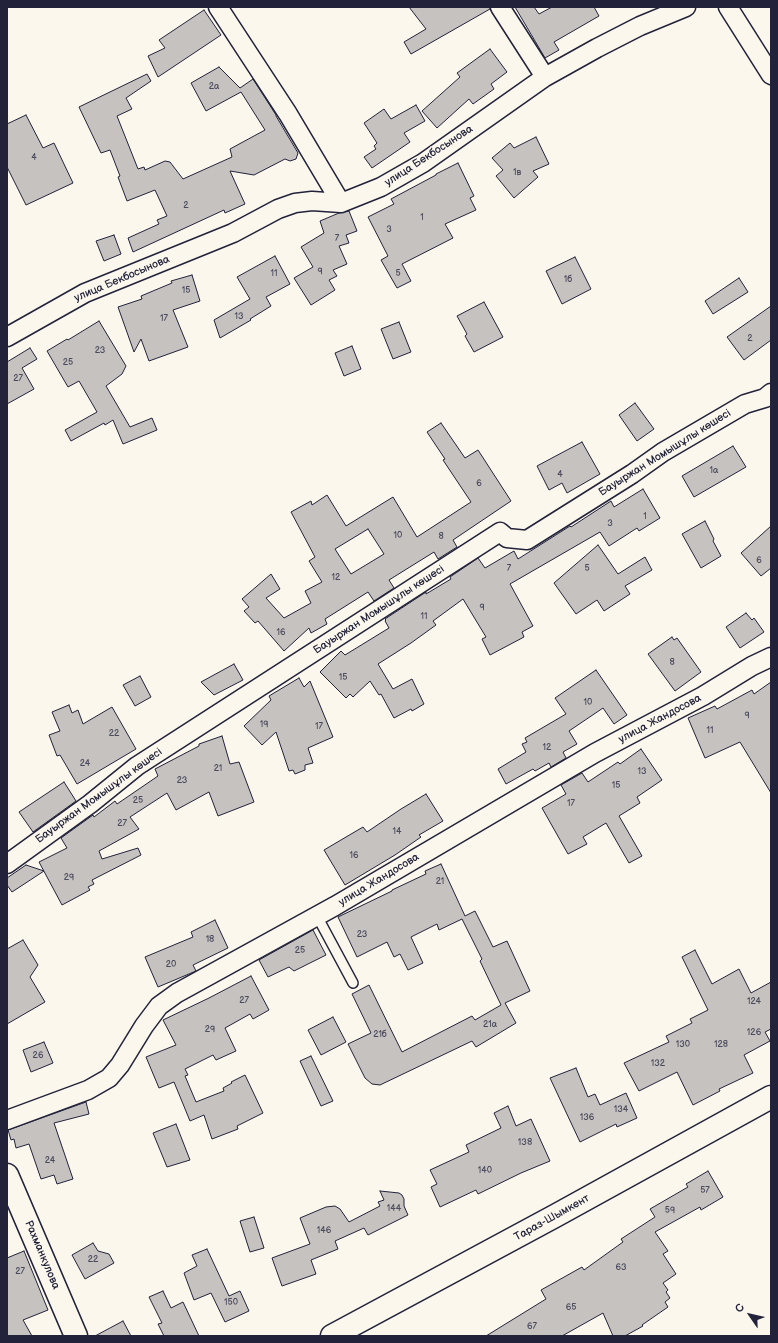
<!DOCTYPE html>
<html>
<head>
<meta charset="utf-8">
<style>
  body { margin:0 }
  #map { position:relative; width:778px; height:1343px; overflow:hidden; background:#fbf7ec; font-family:"Balsamiq Sans",sans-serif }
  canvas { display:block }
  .frame { position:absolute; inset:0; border:8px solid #22223b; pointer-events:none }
  .north { position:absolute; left:730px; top:1295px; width:40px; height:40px; -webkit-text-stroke:3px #fbf7ec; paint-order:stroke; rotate:304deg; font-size:11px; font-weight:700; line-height:16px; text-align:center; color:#22223b }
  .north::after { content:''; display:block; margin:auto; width:14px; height:18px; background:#22223b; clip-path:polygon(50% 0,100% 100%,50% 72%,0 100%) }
</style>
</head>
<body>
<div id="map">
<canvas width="778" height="1343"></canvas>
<div class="frame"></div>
<div class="north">С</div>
</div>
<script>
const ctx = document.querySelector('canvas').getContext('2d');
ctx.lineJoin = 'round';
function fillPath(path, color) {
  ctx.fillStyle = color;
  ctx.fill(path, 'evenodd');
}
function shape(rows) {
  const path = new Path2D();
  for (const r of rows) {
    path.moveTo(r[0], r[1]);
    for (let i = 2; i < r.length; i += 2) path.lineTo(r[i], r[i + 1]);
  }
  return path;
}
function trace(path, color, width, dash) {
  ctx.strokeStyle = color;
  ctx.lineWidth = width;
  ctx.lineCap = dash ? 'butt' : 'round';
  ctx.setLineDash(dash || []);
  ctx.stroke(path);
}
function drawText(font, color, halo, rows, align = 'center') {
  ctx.font = font + ' "Balsamiq Sans",sans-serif';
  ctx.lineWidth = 3;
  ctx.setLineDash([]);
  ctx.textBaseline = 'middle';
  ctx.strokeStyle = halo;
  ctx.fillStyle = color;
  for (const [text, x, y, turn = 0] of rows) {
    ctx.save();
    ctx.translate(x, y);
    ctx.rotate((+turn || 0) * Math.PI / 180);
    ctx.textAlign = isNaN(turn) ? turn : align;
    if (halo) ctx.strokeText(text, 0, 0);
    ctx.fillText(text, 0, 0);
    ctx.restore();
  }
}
const building = shape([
  [409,7,490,7,490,9,411,54,404,42,426,29,409,7],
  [515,7,534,7,539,14,552,7,594,7,599,16,554,42,559,50,545,58,515,7],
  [204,10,221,35,158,77,148,56,165,48,159,40,204,10],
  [490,49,507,72,491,84,494,89,473,104,469,99,437,128,422,111,460,77,457,73,490,49],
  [219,67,240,88,253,79,276,115,276,116,298,153,296,159,290,161,285,159,254,175,230,171,245,204,225,213,224,210,133,252,128,238,159,224,157,220,167,216,155,190,127,201,118,177,120,176,110,150,101,153,79,107,147,74,151,81,126,98,132,109,117,116,138,169,144,167,145,170,165,161,170,162,183,179,232,157,230,149,265,130,241,92,206,111,191,83,219,67],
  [416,105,425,121,404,133,410,142,372,168,364,157,376,149,374,146,377,143,364,123,384,109,391,119,416,105],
  [26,115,43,148,54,143,73,183,26,205,7,167,7,124,26,115],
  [536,137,549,164,533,171,538,177,514,198,496,176,503,170,492,158,510,143,514,148,536,137],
  [458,163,474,196,470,198,476,210,445,224,453,238,402,264,411,281,397,288,381,260,388,256,368,217,394,204,391,199,436,175,436,174,458,163],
  [349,211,357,231,346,235,349,243,339,246,347,264,333,270,337,276,329,280,335,290,311,305,294,278,313,267,301,247,324,233,320,221,339,213,349,211],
  [114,235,121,254,104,261,96,241,114,235],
  [275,256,290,284,266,297,271,306,250,319,251,320,220,338,214,320,250,299,237,277,275,256],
  [575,257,591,289,562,304,546,271,575,257],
  [192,275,200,301,173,310,188,347,149,361,141,339,134,352,118,307,142,299,141,296,172,283,171,281,192,275],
  [739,278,748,292,713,314,705,301,739,278],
  [484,302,503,337,474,352,465,336,467,334,457,316,484,302],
  [771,306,771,340,744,360,727,337,771,306],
  [99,321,126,366,122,374,106,386,130,427,152,418,157,430,123,444,113,420,105,425,104,423,71,441,65,430,97,412,79,381,68,387,47,351,67,339,68,340,99,321],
  [399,322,411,352,393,359,381,329,399,322],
  [352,346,361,369,344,376,335,353,352,346],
  [30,348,37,359,22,368,34,389,7,404,7,362,30,348],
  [635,403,654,429,637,441,619,415,635,403],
  [441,423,465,458,478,450,511,501,453,540,457,547,438,559,434,552,389,580,394,588,374,601,368,592,325,619,327,624,311,633,309,628,284,651,258,621,255,623,244,611,249,607,242,599,271,574,280,589,266,598,284,618,311,603,305,591,322,582,309,561,315,557,291,512,311,501,312,505,327,495,346,526,393,497,417,537,471,502,443,460,445,459,427,432,441,423],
  [368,529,384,554,351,574,335,549,368,529],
  [582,442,600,474,567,493,562,483,549,490,537,466,582,442],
  [733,446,746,467,694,497,682,476,733,446],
  [643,489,660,518,639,531,637,528,609,546,600,532,510,584,533,626,522,632,524,637,490,655,482,639,486,637,463,599,433,621,436,625,411,643,378,664,393,689,412,679,424,704,412,711,411,709,394,718,381,694,379,695,370,681,353,697,350,694,346,698,320,672,341,651,345,655,389,628,385,621,386,620,385,619,426,592,426,594,451,579,450,577,478,558,485,568,514,551,518,559,570,526,571,527,611,501,614,507,643,489],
  [705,521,714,539,713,541,721,556,701,568,682,534,705,521],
  [771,526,771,568,761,576,741,553,771,526],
  [598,545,618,574,645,557,652,570,625,586,630,594,604,611,597,600,576,614,554,583,598,545],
  [746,613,752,620,754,618,764,632,740,648,726,627,746,613],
  [672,637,674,640,677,638,701,672,675,691,648,654,672,637],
  [234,664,243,680,214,695,201,682,234,664],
  [596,670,627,715,614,724,603,708,569,731,577,744,563,752,566,758,551,767,549,763,535,771,533,769,506,784,498,769,526,752,522,744,527,742,525,738,566,714,555,698,596,670],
  [140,676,151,697,135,706,123,685,140,676],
  [299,678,304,687,310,681,333,737,308,748,313,763,305,765,305,770,295,774,293,770,289,771,276,732,262,745,244,726,271,700,269,696,299,678],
  [771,682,771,793,740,742,705,758,688,718,715,706,717,709,752,690,754,694,771,682],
  [69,705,72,713,78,710,83,724,112,707,136,749,77,784,60,755,57,756,49,735,60,731,52,712,69,705],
  [222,736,230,764,239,762,254,802,218,816,209,792,176,810,167,793,130,817,139,829,99,851,102,859,138,848,141,855,92,880,94,884,88,887,90,890,62,905,39,862,67,848,61,838,93,815,94,817,115,801,117,804,158,776,155,769,199,746,199,744,222,736],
  [641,749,662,780,637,797,640,803,619,816,642,856,629,863,606,823,583,837,587,844,568,854,542,808,566,794,561,785,582,773,588,782,618,762,620,764,641,749],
  [64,782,76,801,33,832,19,812,64,782],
  [426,794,443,821,419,835,421,837,395,855,345,885,324,850,363,827,367,832,401,809,426,794],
  [441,864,465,916,475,911,493,947,507,941,530,991,505,1003,516,1023,476,1047,472,1041,380,1085,372,1084,365,1078,348,1044,371,1033,352,994,369,985,402,1052,472,1016,475,1020,501,1005,480,961,482,959,462,919,439,930,437,924,411,937,423,963,408,970,400,954,394,957,387,942,357,957,338,917,392,891,392,890,426,874,425,871,441,864],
  [26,865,44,871,12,892,7,885,7,878,26,865],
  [215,920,228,948,193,965,196,971,158,987,145,957,193,937,191,932,215,920],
  [313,930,326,955,294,971,289,967,268,977,259,960,313,930],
  [23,940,38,965,30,977,45,1002,7,1024,7,949,23,940],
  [695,950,712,984,739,969,751,993,771,982,771,1029,765,1032,770,1041,744,1055,753,1073,719,1089,720,1091,693,1105,677,1072,639,1091,624,1063,669,1042,666,1036,692,1023,690,1019,708,1010,682,957,695,950],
  [251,976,269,1010,253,1019,250,1014,225,1028,236,1051,216,1060,213,1055,185,1069,188,1075,185,1076,196,1102,224,1091,223,1088,232,1083,231,1082,245,1075,263,1113,237,1126,238,1129,212,1139,204,1115,190,1121,174,1082,159,1088,146,1057,176,1045,163,1020,209,998,251,976],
  [333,1017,346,1042,321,1055,308,1030,333,1017],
  [44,1042,53,1063,31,1072,23,1050,44,1042],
  [311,1056,333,1101,321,1106,300,1061,311,1056],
  [576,1068,588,1097,595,1094,600,1105,626,1093,637,1118,617,1127,616,1124,580,1142,550,1078,576,1068],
  [86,1102,89,1114,54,1123,73,1179,57,1184,54,1175,41,1179,29,1144,16,1148,14,1139,11,1140,8,1130,86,1102],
  [508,1106,516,1126,531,1119,550,1161,521,1173,478,1194,476,1190,440,1207,431,1187,437,1184,430,1170,469,1152,466,1145,501,1128,494,1113,508,1106],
  [176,1124,190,1160,167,1167,153,1133,176,1124],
  [708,1171,723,1197,701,1210,700,1207,655,1232,668,1251,663,1254,676,1274,663,1283,668,1290,666,1292,670,1298,665,1302,668,1307,642,1325,643,1326,625,1336,613,1336,603,1313,562,1336,486,1336,546,1299,541,1290,582,1267,584,1270,623,1242,621,1239,655,1217,650,1209,688,1187,686,1184,708,1171],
  [380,1191,399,1193,402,1195,404,1199,404,1206,408,1215,368,1235,364,1228,335,1241,338,1249,311,1260,316,1274,282,1286,272,1258,310,1244,300,1218,326,1207,335,1206,340,1209,349,1222,380,1206,378,1202,384,1200,380,1191],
  [254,1217,264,1248,250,1252,240,1221,254,1217],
  [93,1243,98,1251,109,1254,114,1263,85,1279,72,1255,93,1243],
  [207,1249,229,1296,240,1291,249,1311,225,1322,211,1293,194,1300,184,1273,197,1266,192,1255,207,1249],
  [24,1251,48,1310,23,1320,32,1336,7,1336,7,1258,24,1251],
  [163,1291,171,1308,183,1302,199,1336,164,1336,158,1324,162,1323,149,1297,163,1291],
  [123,1321,131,1336,95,1336,123,1321]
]);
const lane = shape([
  [317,916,353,983]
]);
const street = shape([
  [218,7,288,114,341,203],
  [500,7,545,77],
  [728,7,771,75],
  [7,337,85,293,233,233,278,209,295,203,312,201,341,203,381,187,423,163,545,77,597,48,640,26,686,7],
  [7,864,90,804,137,766,500,532,507,538,527,540,632,474,663,452,745,404,765,398,771,393],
  [7,1120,88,1090,109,1078,120,1065,144,1026,159,1006,177,993,335,906,595,753,703,696,752,666,771,657]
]);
const secondary = shape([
  [7,1175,76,1336]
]);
const primary = shape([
  [332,1336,555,1216,771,1097]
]);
const numberNames = [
  ["2а",214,87],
  ["4",34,158],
  ["1в",517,173],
  ["2",186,206],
  ["1",422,218],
  ["3",389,230],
  ["7",337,239],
  ["9",320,272],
  ["11",274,274],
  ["5",398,274],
  ["1б",568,280],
  ["15",186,291],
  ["13",239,317],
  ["17",164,319],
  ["2",750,339],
  ["23",100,351],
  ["25",68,363],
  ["27",18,379],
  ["1а",714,471],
  ["4",560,475],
  ["6",479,484],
  ["1",645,517],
  ["3",610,524],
  ["10",398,536],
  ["8",441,537],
  ["6",759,561],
  ["7",509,569],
  ["5",587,569],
  ["12",336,578],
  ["9",482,608],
  ["11",424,617],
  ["16",281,633],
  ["8",672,663],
  ["15",343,678],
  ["10",588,703],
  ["9",747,716],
  ["19",264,725],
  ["17",319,727],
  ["11",710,731],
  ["22",114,734],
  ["12",547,748],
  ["24",85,764],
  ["21",218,769],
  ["13",642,772],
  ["23",182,781],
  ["15",616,786],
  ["25",138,801],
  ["17",571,804],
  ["27",122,824],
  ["14",397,832],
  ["16",354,856],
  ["29",69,878],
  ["21",440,882],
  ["23",362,935],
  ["18",210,940],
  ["25",300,951],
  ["20",171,965],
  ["27",244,1001],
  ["124",754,1002],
  ["21а",490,1025],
  ["29",210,1030],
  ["126",754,1033],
  ["21б",380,1035],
  ["130",683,1045],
  ["128",721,1045],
  ["26",38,1056],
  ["132",658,1064],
  ["134",621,1110],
  ["136",587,1118],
  ["138",525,1143],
  ["24",50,1161],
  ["140",485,1171],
  ["57",705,1191],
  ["144",394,1209],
  ["59",670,1211],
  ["146",324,1231],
  ["22",93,1260],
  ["63",621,1268],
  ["27",20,1272],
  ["150",231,1303],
  ["65",571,1308],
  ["67",532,1327]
];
const streetNames = [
  ["улица Бекбосынова",429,156,-33],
  ["улица Бекбосынова",122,279,-23],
  ["Бауыржан Момышұлы көшесі",665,453,-32],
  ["Бауыржан Момышұлы көшесі",379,610,-33],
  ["улица Жандосова",660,719,-28],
  ["Бауыржан Момышұлы көшесі",99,796,-36],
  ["улица Жандосова",379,880,-31],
  ["Тараз-Шымкент",552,1218,-29],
  ["Рахманкулова",42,1255,67]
];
fillPath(building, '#c6c2c0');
trace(building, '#22223b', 1);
trace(lane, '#22223b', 12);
trace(street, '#22223b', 21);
trace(secondary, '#22223b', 25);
trace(primary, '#22223b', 25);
trace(lane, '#fbf7ec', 9);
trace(street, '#fbf7ec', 18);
trace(secondary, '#fbf7ec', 22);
trace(primary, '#fbf7ec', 22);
drawText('9px', '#4b4a5c', null, numberNames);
drawText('11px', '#22223b', '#fbf7ec', streetNames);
</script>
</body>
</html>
